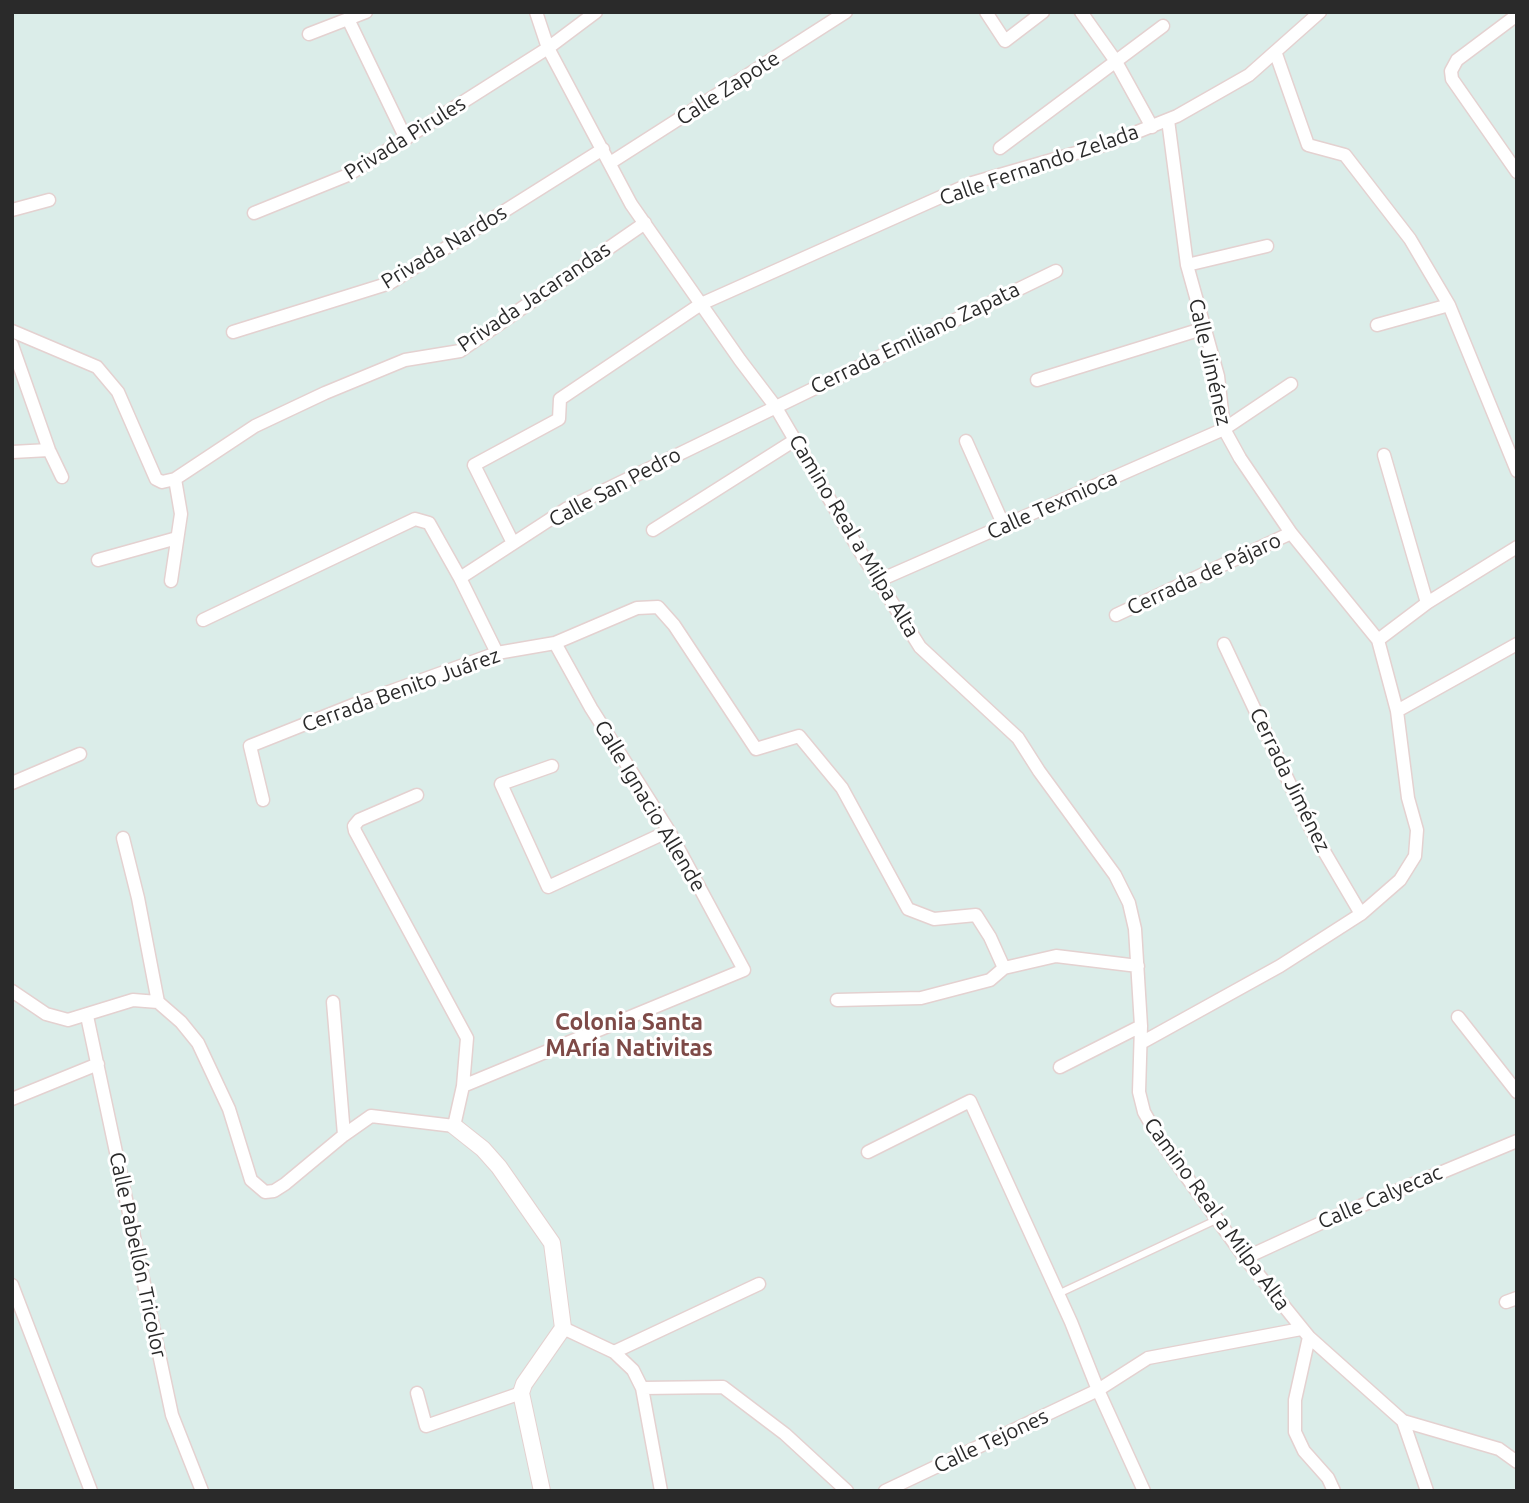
<!DOCTYPE html>
<html>
<head>
<meta charset="utf-8">
<style>
  body { margin:0 }
  #map { position:relative; width:1529px; height:1503px; overflow:hidden; background:#dbede9; font-family:Ubuntu,sans-serif }
  canvas { display:block }
  .frame { position:absolute; inset:0; border:14px solid #2a2a2a; pointer-events:none }
</style>
</head>
<body>
<div id="map">
<canvas width="1529" height="1503"></canvas>
<div class="frame"></div>
</div>
<script>
const ctx = document.querySelector('canvas').getContext('2d');
ctx.lineJoin = 'round';
function shape(rows) {
  const path = new Path2D();
  for (const r of rows) {
    path.moveTo(r[0], r[1]);
    for (let i = 2; i < r.length; i += 2) path.lineTo(r[i], r[i + 1]);
  }
  return path;
}
function trace(path, color, width, dash) {
  ctx.strokeStyle = color;
  ctx.lineWidth = width;
  ctx.lineCap = dash ? 'butt' : 'round';
  ctx.setLineDash(dash || []);
  ctx.stroke(path);
}
function drawText(font, color, halo, rows, align = 'center') {
  ctx.font = font + ' Ubuntu,sans-serif';
  ctx.lineWidth = 6;
  ctx.setLineDash([]);
  ctx.textBaseline = 'middle';
  ctx.strokeStyle = halo;
  ctx.fillStyle = color;
  for (const [text, x, y, turn = 0] of rows) {
    ctx.save();
    ctx.translate(x, y);
    ctx.rotate((+turn || 0) * Math.PI / 180);
    ctx.textAlign = isNaN(turn) ? turn : align;
    if (halo) ctx.strokeText(text, 0, 0);
    ctx.fillText(text, 0, 0);
    ctx.restore();
  }
}
const service = shape([
  [1058,1294,1218,1219]
]);
const minor = shape([
  [536,12,548,48,631,204,740,360,775,406,861,553,920,647,1018,738,1039,771,1115,875,1129,903,1135,929,1141,1026,1139,1092,1144,1112,1160,1140,1245,1258,1309,1337,1403,1421,1499,1449,1517,1462],
  [986,12,1005,41,1043,12],
  [1081,12,1115,60,1152,127],
  [1517,15,1457,60,1451,71,1452,79,1517,172],
  [348,19,406,139],
  [309,34,366,12],
  [1276,54,1308,145,1345,155,1410,239,1449,305,1517,471],
  [1000,148,1163,26],
  [610,163,846,12],
  [12,210,49,200],
  [254,213,348,175,548,48,596,12],
  [1187,265,1267,246],
  [1377,325,1449,305],
  [12,331,97,367,118,392,156,479,162,482,175,479,255,426,325,393,405,360,460,351,645,223],
  [233,332,390,283,603,149],
  [12,345,49,450,62,477],
  [1037,380,1205,328],
  [966,441,1004,526],
  [12,452,49,450],
  [1384,455,1427,603],
  [653,530,795,440],
  [513,543,474,465,559,419,560,399,701,304,972,183,1107,144,1177,116,1249,75,1320,12],
  [98,560,177,538],
  [460,578,566,509,1056,271],
  [880,580,1224,429,1291,384],
  [171,581,181,514,175,479],
  [1116,615,1291,533],
  [203,620,415,519,429,523,460,578,497,653],
  [1378,640,1427,603,1517,547],
  [1224,644,1311,829,1361,914],
  [1397,711,1517,644],
  [552,766,501,784,548,887,669,831],
  [12,783,80,754],
  [263,800,250,746,353,705,497,653,555,643,637,608,658,607,674,625,756,749,799,736,842,788,908,909,934,919,976,915,990,937,1004,968],
  [123,838,138,898,158,1002],
  [1004,968,1056,956,1138,966],
  [12,991,46,1014,68,1020,133,1000,158,1002,181,1022,198,1043,229,1109,251,1180,265,1192,274,1191,285,1184,344,1135,371,1116,454,1126,463,1086,467,1038,355,831,354,826,359,820,417,795],
  [837,1000,921,998,990,980,1004,968],
  [333,1002,344,1135],
  [87,1016,172,1415,202,1491],
  [1458,1017,1517,1092],
  [1141,1043,1280,966,1361,914,1400,880,1415,856,1417,830,1408,798,1397,711,1378,640,1291,533,1240,458,1224,429,1218,376,1187,265,1168,120],
  [1060,1067,1141,1026],
  [463,1086,744,970,669,831,591,708,555,643],
  [12,1099,98,1064],
  [868,1152,970,1101,1071,1322,1098,1390,1144,1491],
  [1245,1258,1334,1217,1517,1141],
  [12,1285,91,1491],
  [1506,1302,1517,1298],
  [563,1328,614,1352,633,1370,642,1388,661,1491],
  [1309,1337,1295,1400,1295,1432,1304,1451,1328,1478,1334,1491],
  [614,1352,759,1284],
  [642,1388,723,1387,785,1434,847,1491],
  [417,1393,426,1426,521,1393],
  [1403,1421,1427,1491],
  [885,1491,1098,1390,1148,1358,1301,1329]
]);
const tertiary = shape([
  [454,1126,483,1149,499,1167,552,1243,563,1328,524,1384,521,1393,542,1491]
]);
const streetNames = [
  ["Calle Zapote",728,88,-33],
  ["Privada Pirules",405,138,-32],
  ["Calle Fernando Zelada",1039,165,-19],
  ["Privada Nardos",444,247,-31],
  ["Privada Jacarandas",534,297,-34],
  ["Cerrada Emiliano Zapata",915,338,-26],
  ["Calle Jiménez",1210,362,77],
  ["Calle San Pedro",615,487,-28],
  ["Calle Texmioca",1052,505,-24],
  ["Camino Real a Milpa Alta",854,536,59],
  ["Cerrada de Pájaro",1204,574,-25],
  ["Cerrada Benito Juárez",401,690,-20],
  ["Cerrada Jiménez",1290,780,64],
  ["Calle Ignacio Allende",650,806,59],
  ["Calle Calyecac",1380,1197,-23],
  ["Camino Real a Milpa Alta",1217,1214,54],
  ["Calle Pabellón Tricolor",138,1255,78],
  ["Calle Tejones",991,1441,-25]
];
const neighbourhoodNames = [
  ["Colonia Santa",629,1022],
  ["MAría Nativitas",629,1048]
];
trace(service, '#e4d1d0', 9);
trace(minor, '#e4d1d0', 15);
trace(tertiary, '#e4d1d0', 18);
trace(service, '#fff', 6);
trace(minor, '#fff', 12);
trace(tertiary, '#fff', 16);
drawText('21px', '#2a2a2a', '#fff', streetNames);
drawText('bold 23px', '#7e4a47', '#fff', neighbourhoodNames);
</script>
</body>
</html>
